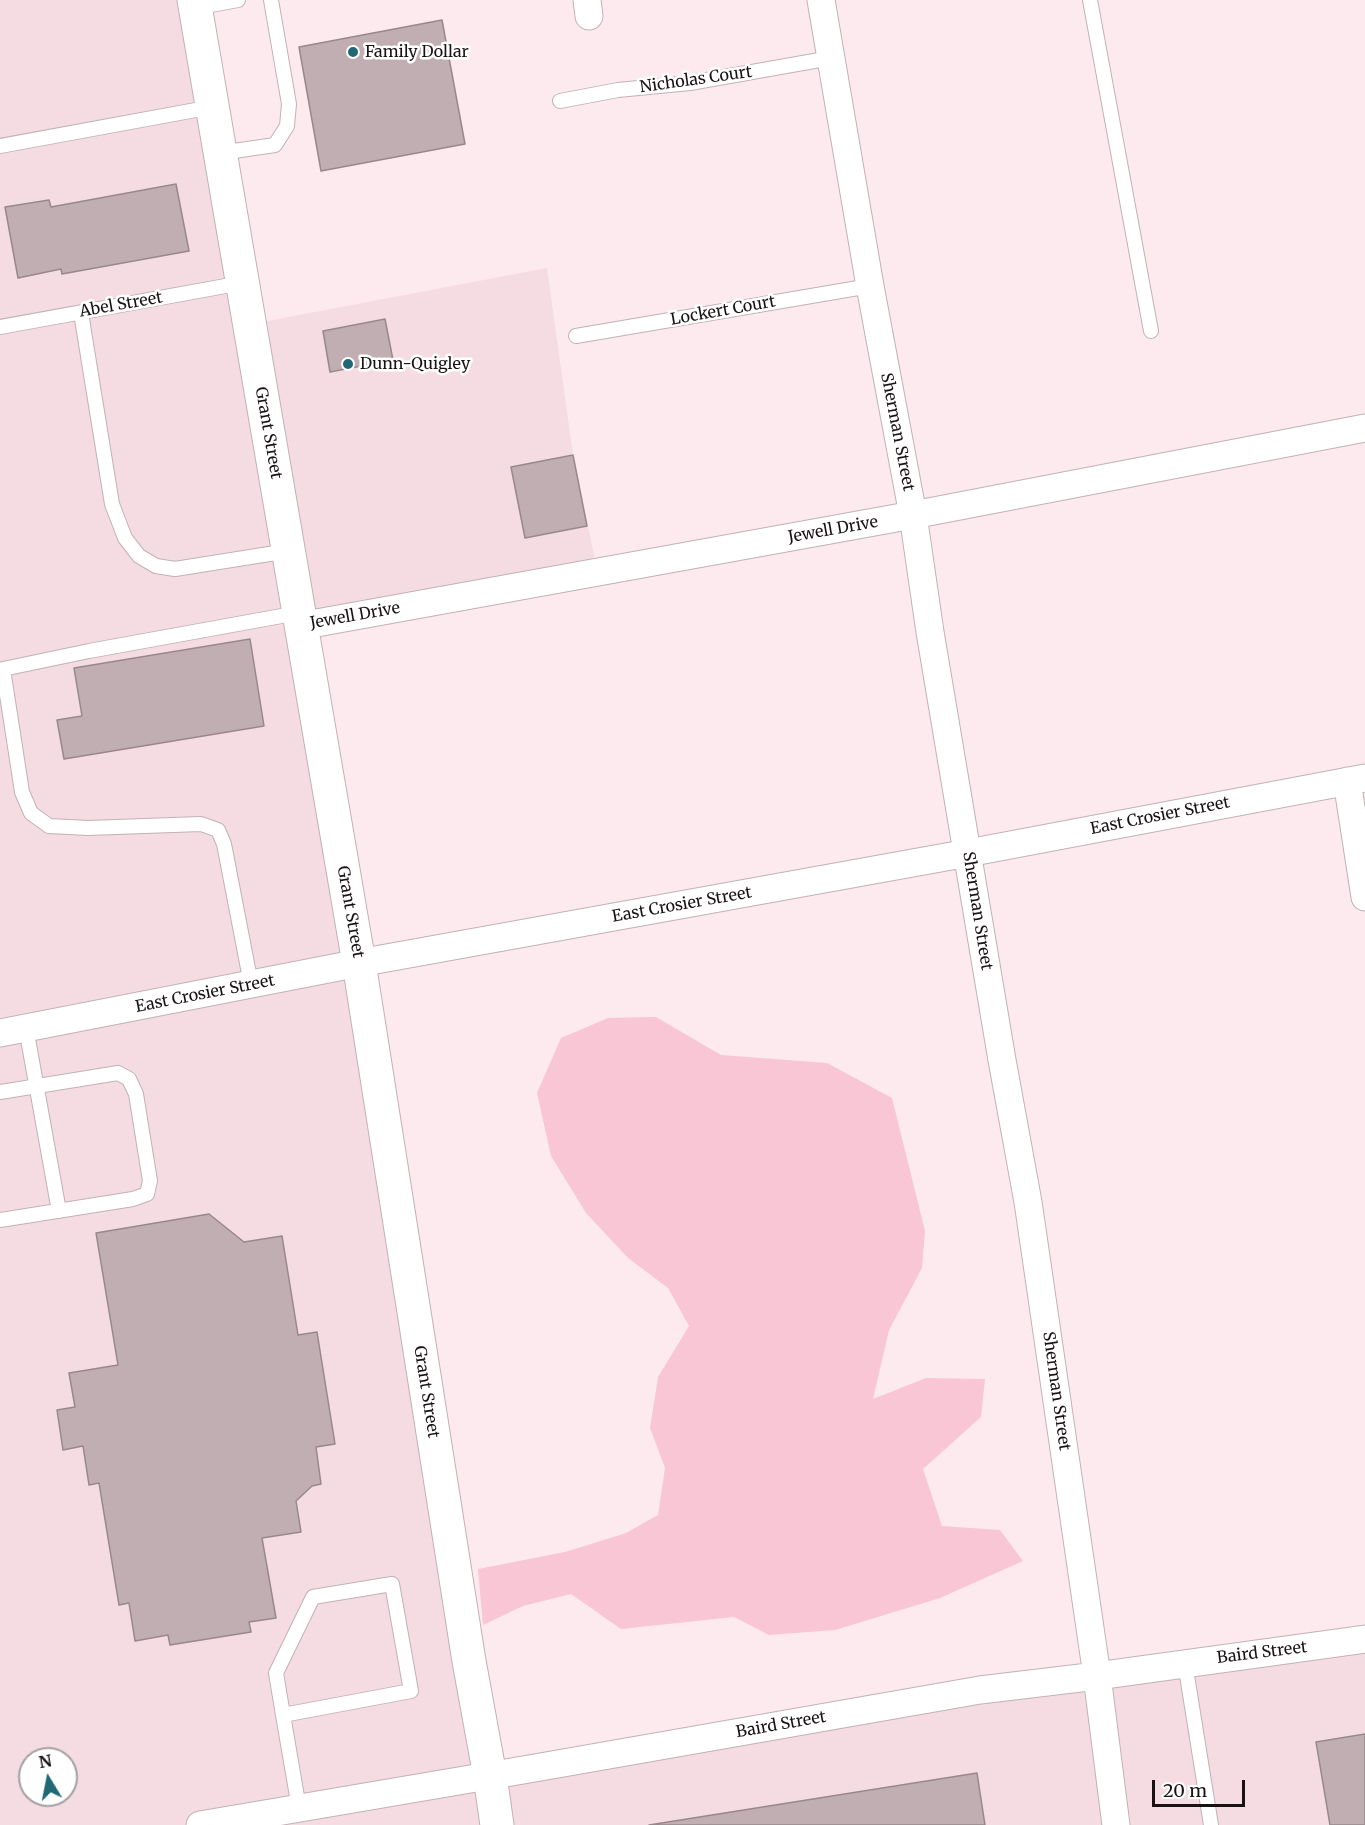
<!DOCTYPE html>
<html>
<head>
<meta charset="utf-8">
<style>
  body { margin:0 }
  #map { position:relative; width:1365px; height:1825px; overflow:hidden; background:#fceaef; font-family:Merriweather,serif }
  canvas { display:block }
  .north { position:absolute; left:18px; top:1747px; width:60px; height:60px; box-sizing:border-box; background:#fff; border:2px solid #a3a0a1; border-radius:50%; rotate:350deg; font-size:16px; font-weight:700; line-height:24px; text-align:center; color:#181213 }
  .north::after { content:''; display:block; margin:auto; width:21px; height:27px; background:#1f6874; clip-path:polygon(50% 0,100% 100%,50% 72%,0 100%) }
  .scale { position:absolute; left:1152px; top:1780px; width:93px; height:27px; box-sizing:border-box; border:3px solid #181213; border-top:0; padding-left:8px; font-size:18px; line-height:21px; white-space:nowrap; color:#181213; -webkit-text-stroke:4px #fff; paint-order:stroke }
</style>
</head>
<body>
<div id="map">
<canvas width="1365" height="1825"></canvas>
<div class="north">N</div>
<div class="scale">20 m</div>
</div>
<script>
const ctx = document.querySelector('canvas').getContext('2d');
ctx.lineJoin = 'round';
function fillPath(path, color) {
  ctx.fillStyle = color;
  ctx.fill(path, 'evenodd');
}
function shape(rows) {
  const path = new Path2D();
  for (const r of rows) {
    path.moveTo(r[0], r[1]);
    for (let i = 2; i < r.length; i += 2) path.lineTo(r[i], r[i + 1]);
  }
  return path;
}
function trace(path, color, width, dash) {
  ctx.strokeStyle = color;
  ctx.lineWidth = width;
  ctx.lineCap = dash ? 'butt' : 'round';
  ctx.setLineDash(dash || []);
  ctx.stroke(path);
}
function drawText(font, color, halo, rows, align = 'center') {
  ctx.font = font + ' Merriweather,serif';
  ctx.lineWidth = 5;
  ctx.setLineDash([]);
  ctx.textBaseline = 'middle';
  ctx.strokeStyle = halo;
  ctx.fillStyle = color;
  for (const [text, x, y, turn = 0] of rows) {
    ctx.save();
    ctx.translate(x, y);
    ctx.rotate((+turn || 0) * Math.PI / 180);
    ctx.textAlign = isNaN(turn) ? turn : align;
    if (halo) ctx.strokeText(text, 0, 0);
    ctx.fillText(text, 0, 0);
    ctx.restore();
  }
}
const built = shape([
  [0,0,188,0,354,958,0,1026],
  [547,268,573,455,597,569,302,623,252,324],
  [359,963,490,1775,1365,1639,1365,1825,0,1825,0,1033],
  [30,1759,66,1759,66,1795,30,1795]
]);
const green = shape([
  [656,1017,721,1055,827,1063,892,1098,925,1231,922,1268,889,1330,873,1399,926,1378,985,1379,981,1417,923,1469,942,1526,1000,1530,1023,1561,940,1598,835,1630,769,1635,734,1617,621,1629,571,1594,523,1606,483,1625,478,1569,565,1552,626,1533,658,1515,665,1468,650,1428,658,1377,689,1326,668,1288,628,1258,586,1213,551,1156,537,1093,561,1038,608,1018]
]);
const building = shape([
  [442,20,465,144,321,171,299,47,442,20],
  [176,184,189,251,62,274,61,269,18,278,5,207,49,200,51,207,176,184],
  [385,319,393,360,330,372,323,331,385,319],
  [573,455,587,526,525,538,511,467,573,455],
  [250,639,264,726,64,759,57,720,82,716,74,668,250,639],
  [209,1214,244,1242,282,1236,298,1335,317,1332,335,1444,316,1447,321,1484,312,1486,296,1501,301,1532,262,1538,276,1618,249,1622,251,1632,170,1645,168,1635,135,1641,129,1603,119,1605,99,1483,89,1485,83,1446,63,1450,57,1410,75,1407,69,1373,118,1365,96,1233,209,1214],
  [1365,1734,1365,1825,1330,1825,1316,1742,1365,1734],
  [977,1773,985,1825,649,1825,977,1773]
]);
const service = shape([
  [1090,0,1151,331],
  [195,8,238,0],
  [560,101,618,90,690,83,831,58],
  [0,146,212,107],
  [220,153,275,145,287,126,289,104,271,0],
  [81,313,112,504,125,538,139,556,156,566,175,569,288,551],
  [0,327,242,283],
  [576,336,870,286],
  [251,984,224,844,218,830,201,824,88,828,49,826,31,813,22,792,3,669,89,651,298,613],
  [26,1028,59,1211],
  [0,1092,118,1073,129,1079,136,1094,150,1181,147,1194,133,1199,0,1220],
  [1185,1663,1211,1825],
  [283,1715,411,1691,392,1584,313,1597,276,1673,283,1715,299,1808]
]);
const minor = shape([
  [587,0,589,16],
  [821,0,870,286,913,515,930,632,1002,1060,1028,1202,1097,1676,1116,1825],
  [300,626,913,515,1365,428],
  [1347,781,1365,897],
  [0,1033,359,963,968,853,1365,778],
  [200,1825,529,1769,980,1690,1097,1676,1365,1639]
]);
const tertiary = shape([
  [194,0,359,963,469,1661,490,1776,497,1825]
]);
const markers = [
  [353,52,6,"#1f6874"],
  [348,364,6,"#1f6874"]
];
const poiNames = [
  ["Family Dollar",365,52],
  ["Dunn-Quigley",360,364]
];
const streetNames = [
  ["Nicholas Court",696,80,-8],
  ["Abel Street",121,305,-10],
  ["Lockert Court",723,311,-10],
  ["Sherman Street",897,432,79],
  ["Grant Street",268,433,80],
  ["Jewell Drive",833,530,-10],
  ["Jewell Drive",355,616,-10],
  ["East Crosier Street",1160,816,-11],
  ["East Crosier Street",682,905,-10],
  ["Sherman Street",977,911,81],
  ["Grant Street",350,912,80],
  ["East Crosier Street",205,994,-11],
  ["Sherman Street",1056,1391,82],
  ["Grant Street",426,1392,81],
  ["Baird Street",1262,1653,-7],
  ["Baird Street",781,1725,-10]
];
fillPath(built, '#f5dce2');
fillPath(green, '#f8c6d4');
fillPath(building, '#c0aeb3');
trace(building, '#98888c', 1.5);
trace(service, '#c2b1b5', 16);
trace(minor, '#c2b1b5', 29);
trace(tertiary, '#c2b1b5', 35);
trace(service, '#fff', 14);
trace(minor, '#fff', 27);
trace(tertiary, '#fff', 33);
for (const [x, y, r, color] of markers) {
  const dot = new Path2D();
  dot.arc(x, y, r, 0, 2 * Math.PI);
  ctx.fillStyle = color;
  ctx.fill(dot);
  trace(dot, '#fff', 2);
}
drawText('16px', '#181213', '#fff', poiNames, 'left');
drawText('16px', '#181213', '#fff', streetNames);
</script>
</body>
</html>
